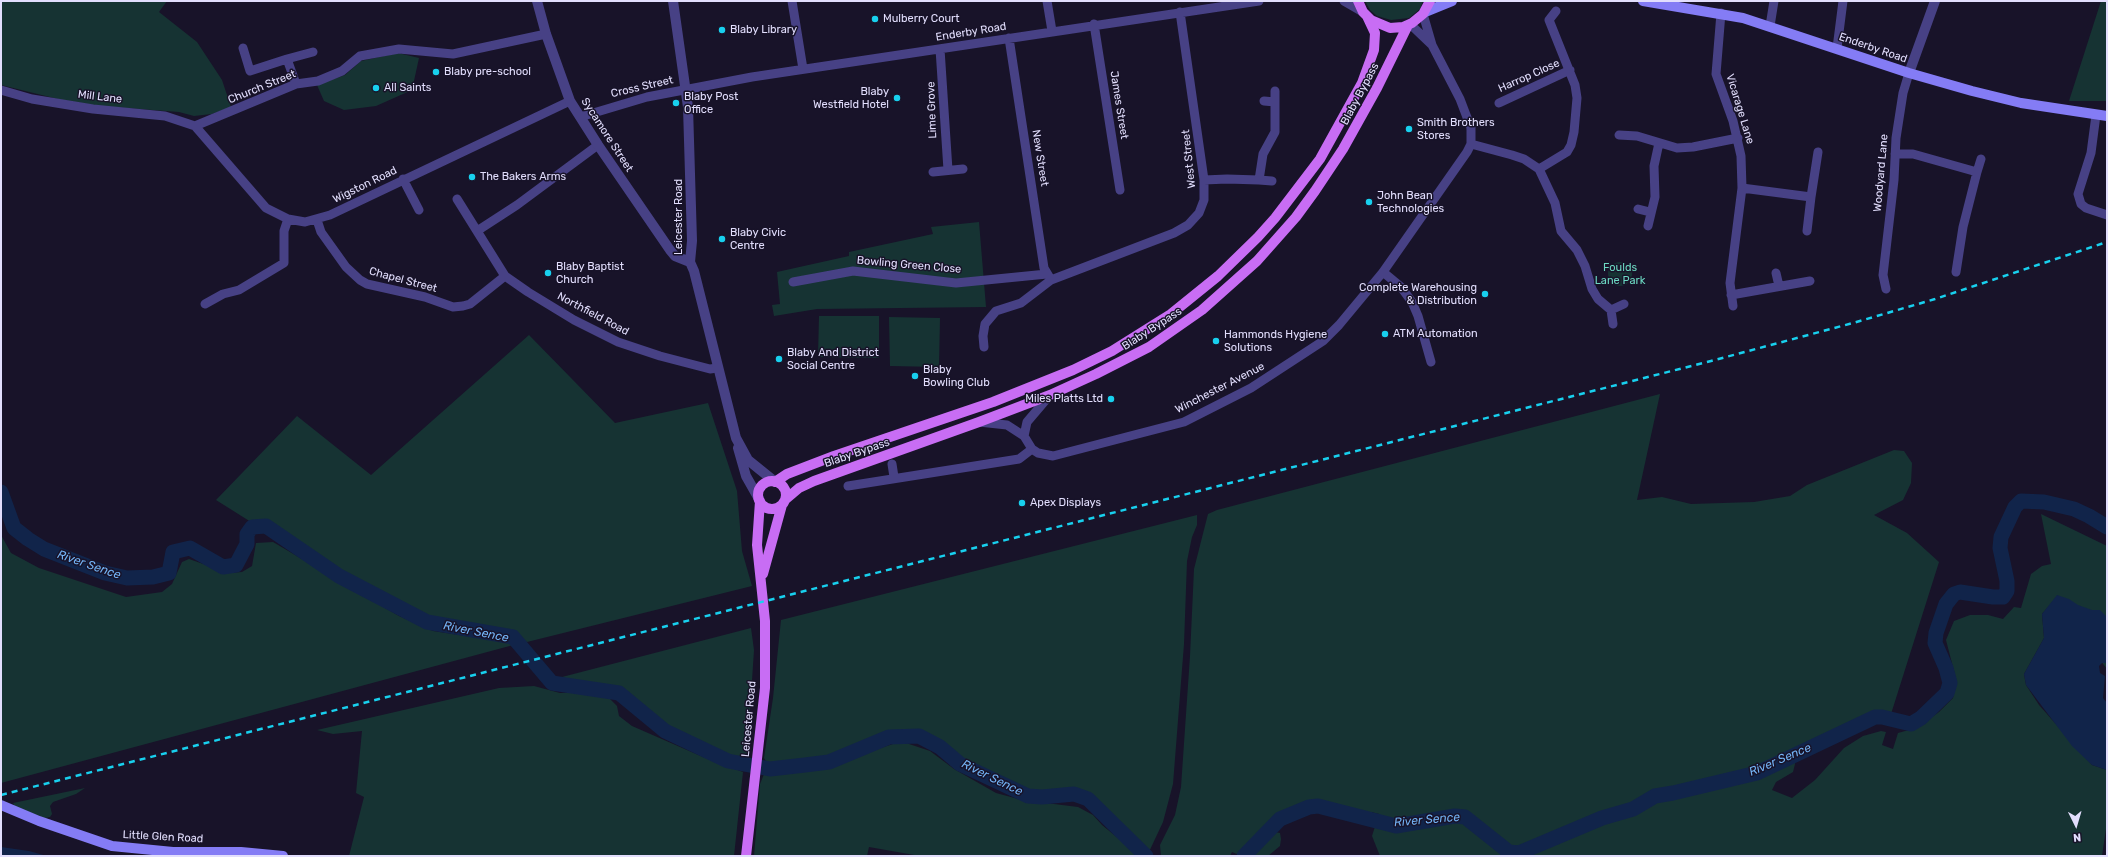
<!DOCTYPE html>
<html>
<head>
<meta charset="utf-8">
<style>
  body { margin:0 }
  #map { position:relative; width:2108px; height:857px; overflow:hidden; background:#181329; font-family:Rubik,sans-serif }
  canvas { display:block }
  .frame { position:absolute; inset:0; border:2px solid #e2defd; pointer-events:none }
  .north { position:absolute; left:2056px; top:805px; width:40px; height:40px; -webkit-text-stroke:3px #181329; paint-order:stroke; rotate:175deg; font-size:11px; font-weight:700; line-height:16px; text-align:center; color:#e2defd }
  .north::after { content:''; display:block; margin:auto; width:14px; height:18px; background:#e2defd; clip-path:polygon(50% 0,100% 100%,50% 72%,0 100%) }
</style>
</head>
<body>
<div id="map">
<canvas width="2108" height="857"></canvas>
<div class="frame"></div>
<div class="north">N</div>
</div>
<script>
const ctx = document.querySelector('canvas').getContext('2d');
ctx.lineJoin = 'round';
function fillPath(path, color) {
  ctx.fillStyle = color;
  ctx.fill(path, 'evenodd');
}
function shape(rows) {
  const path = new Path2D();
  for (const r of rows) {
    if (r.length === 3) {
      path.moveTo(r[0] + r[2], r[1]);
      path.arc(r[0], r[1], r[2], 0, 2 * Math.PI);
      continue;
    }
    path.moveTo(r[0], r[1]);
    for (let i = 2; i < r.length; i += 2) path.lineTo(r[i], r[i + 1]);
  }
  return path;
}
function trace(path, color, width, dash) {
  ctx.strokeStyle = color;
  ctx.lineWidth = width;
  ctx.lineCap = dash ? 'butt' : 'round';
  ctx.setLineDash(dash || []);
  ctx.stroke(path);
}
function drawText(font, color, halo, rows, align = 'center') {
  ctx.font = font + ' Rubik,sans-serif';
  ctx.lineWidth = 3;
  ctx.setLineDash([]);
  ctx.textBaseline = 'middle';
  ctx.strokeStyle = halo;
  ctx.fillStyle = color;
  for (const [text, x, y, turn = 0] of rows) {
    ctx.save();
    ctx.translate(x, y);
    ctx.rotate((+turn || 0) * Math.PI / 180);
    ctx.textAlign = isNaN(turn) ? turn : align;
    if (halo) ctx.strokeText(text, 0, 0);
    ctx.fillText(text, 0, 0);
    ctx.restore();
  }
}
const green = shape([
  [1,1,167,1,159,12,197,42,222,80,231,107,212,114,194,116,179,112,100,106,62,100,1,85],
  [1365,1,1423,1,1420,9,1409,18,1391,20,1377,16,1370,10],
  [2101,1,2107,1,2107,101,2069,101],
  [398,53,419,58,412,90,376,106,344,110,324,101,317,85,345,75,361,61],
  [979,222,986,307,817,309,774,316,772,305,780,304,777,272,849,256,849,252,933,234,931,227],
  [1620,274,12],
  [819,316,879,316,879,358,818,357],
  [889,317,940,318,939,367,890,366],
  [529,335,615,423,708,403,737,491,742,551,752,586,527,642,502,633,440,624,380,596,305,556,216,500,297,416,371,475],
  [1660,394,1637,500,1662,497,1691,504,1754,502,1790,496,1807,485,1894,450,1904,451,1912,463,1911,483,1903,500,1874,515,1907,533,1939,562,1891,714,1874,715,1799,748,1793,772,1776,782,1772,790,1792,798,1815,780,1844,748,1863,736,1881,731,1886,732,1882,745,1893,749,1898,733,1916,728,1939,712,1953,698,1956,679,1946,640,1954,621,1970,615,1988,615,2003,619,2014,607,2021,608,2031,574,2042,566,2051,564,2041,514,2107,546,2107,669,2060,607,2058,595,2042,614,2044,638,2024,674,2026,685,2039,705,2092,765,2107,770,2107,822,2102,856,1380,856,1372,836,1379,814,1371,812,1366,816,1337,804,1319,800,1303,802,1276,817,1262,836,1247,851,1239,855,1232,852,1230,856,1161,856,1160,845,1175,815,1181,787,1190,656,1194,569,1208,514,1217,510],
  [1197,515,1197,525,1192,537,1187,561,1184,644,1173,784,1163,822,1148,854,1124,828,1087,795,1062,790,1026,794,993,776,964,764,933,740,915,734,889,733,866,741,827,760,769,767,764,758,773,698,781,620],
  [1,535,11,553,39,568,126,597,162,592,172,584,182,562,189,559,229,573,242,572,252,566,256,543,273,542,399,616,433,631,472,637,499,639,517,644,1,783],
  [751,628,754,650,747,757,745,760,735,760,722,752,654,723,642,714,627,696,617,688,572,683,562,677],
  [534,686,560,693,588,692,601,694,609,698,617,706,619,716,632,726,703,757,743,772,734,856,349,856,364,797,356,793,362,731,333,734,317,730,499,688],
  [906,743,930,751,954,769,996,793,1022,800,1078,807,1093,815,1102,825,1140,856,920,856,869,847,867,856,754,856,760,784,764,774,818,768,893,744],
  [85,788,76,794,53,802,50,806,52,814,50,817,45,818,15,807,13,803],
  [1275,832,1280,833,1281,839,1280,846,1268,856,1253,856]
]);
const water = shape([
  [2057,595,2069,599,2078,605,2092,610,2100,610,2107,617,2107,663,2102,663,2099,666,2100,673,2105,676,2103,698,2107,703,2107,770,2092,765,2072,746,2026,685,2024,674,2044,638,2042,614],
  [1,847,29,851,47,856,1,856]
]);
const river = shape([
  [1,492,14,528,28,539,44,549,105,573,127,578,153,577,169,573,173,552,190,548,223,567,236,565,247,544,247,534,252,527,266,526,339,576,427,622,513,637,552,683,619,693,665,731,728,761,770,769,805,765,829,762,889,737,919,736,940,747,960,764,1028,796,1042,797,1074,794,1088,799,1146,856],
  [1244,856,1280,819,1309,807,1318,806,1396,826,1455,816,1465,817,1509,852,1519,853,1602,818,1633,809,1655,796,1673,793,1757,773,1875,717,1882,717,1911,724,1921,718,1947,693,1950,683,1946,668,1935,643,1936,633,1946,604,1954,594,1960,592,1993,597,2003,597,2007,591,2007,581,2000,548,2001,537,2015,507,2021,501,2044,502,2074,509,2089,516,2107,527]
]);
const minor = shape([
  [792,1,803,69],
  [1047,1,1052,31],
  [1344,1,1363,12],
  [1721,13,1716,74,1733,121,1741,156,1742,188,1730,283,1733,306],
  [1094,24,1120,190],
  [1410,24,1432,45],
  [1770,26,1774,1],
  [1009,38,1044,268,1050,278],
  [243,48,250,71,287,59],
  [1837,48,1843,1],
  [940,49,948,170],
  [296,84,287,59,313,52],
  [1,90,32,99,93,109,165,116,195,126,266,208,288,219,305,222,330,215,570,101],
  [1264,101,1275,102],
  [1499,103,1570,70],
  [2096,115,2091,153,2078,194,2081,204,2086,208,2107,215],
  [580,117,647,97,752,77,1259,1],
  [195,126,296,84,318,81,342,71,360,56,399,49,453,54,546,34],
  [1619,135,1637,136,1677,148,1693,147,1738,138],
  [1471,144,1512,155,1524,159,1539,169,1555,203,1561,231,1577,250,1585,266,1592,289,1598,299,1611,310,1613,324],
  [1895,154,1913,154,1977,172,1981,159],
  [1539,169,1567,152,1571,145,1574,132,1577,98,1575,85,1549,20,1556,11],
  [933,172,963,169],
  [403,179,419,210],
  [1204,180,1227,179,1259,180,1263,154,1275,132,1275,91],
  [1259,180,1272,181],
  [1742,188,1811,197,1807,231],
  [1811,197,1818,152],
  [457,199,505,276,528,292,574,320,618,342,660,356,710,369,717,368],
  [1638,209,1650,212],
  [317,220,321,232,346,267,360,280,367,284,425,297,453,307,463,306,470,304,505,276],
  [1648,226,1655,197,1654,166,1659,143],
  [477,231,517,205,598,145],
  [1383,272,1401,287,1412,302,1418,316,1431,362],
  [1956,272,1963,227,1977,172],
  [1776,273,1779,286],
  [793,282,853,271,956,283,1047,274],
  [1886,289,1883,275,1894,180,1896,138,1903,93,1909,73],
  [1731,295,1810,281],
  [205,304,223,294,239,290,284,263,284,231,288,219],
  [1611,310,1624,304],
  [984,347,983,336,985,324,996,311,1021,303,1051,280,1174,233,1188,225,1199,213,1204,200,1204,180,1180,12],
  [979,422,1007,425,1024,436,1032,449],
  [1024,436,1027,422,1050,395],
  [892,464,894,477],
  [848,486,1019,459,1032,449,1038,453,1053,456,1184,422,1251,388,1323,341,1339,325,1383,272,1467,152,1471,144,1471,128,1460,99,1432,45,1423,14]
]);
const tertiary = shape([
  [537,1,546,34,570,101,598,145,670,250,675,256,690,262],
  [673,1,688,107,692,241,690,262,694,271,736,438,748,460,774,481],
  [1909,73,1935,1],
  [738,448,746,476,759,499]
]);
const secondary = shape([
  [1643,1,1743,18,1909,73,1972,91,2021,103,2107,116],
  [1425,12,1452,1],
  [1,805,39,821,112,846,173,852,241,852,283,856]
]);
const primary = shape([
  [1358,1,1363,12,1371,20,1390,28,1403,27,1412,23,1423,14,1430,1],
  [772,495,14],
  [775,482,787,474,834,456,993,402,1073,370,1112,351,1171,314,1218,276,1258,237,1275,218,1320,159,1362,83,1374,50,1375,33,1367,16],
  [786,499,799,488,814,481,979,422,1050,395,1096,374,1149,347,1202,310,1257,261,1296,217,1315,191,1343,149,1377,88,1408,25],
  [763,574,782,505],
  [746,856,765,688,765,621,757,545,760,501]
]);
const rail = shape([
  [1,795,1711,361,1853,323,1935,299,2107,242]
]);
const markers = [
  [875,19,4,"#18d0ee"],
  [722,30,4,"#18d0ee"],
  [436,72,4,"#18d0ee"],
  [376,88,4,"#18d0ee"],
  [897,98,4,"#18d0ee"],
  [676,103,4,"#18d0ee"],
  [1409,129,4,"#18d0ee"],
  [472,177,4,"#18d0ee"],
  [1369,202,4,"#18d0ee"],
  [722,239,4,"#18d0ee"],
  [548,273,4,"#18d0ee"],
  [1485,294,4,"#18d0ee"],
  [1385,334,4,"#18d0ee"],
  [1216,341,4,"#18d0ee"],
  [779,359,4,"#18d0ee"],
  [915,376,4,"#18d0ee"],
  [1111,399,4,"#18d0ee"],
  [1022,503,4,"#18d0ee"]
];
const poiNames = [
  ["Mulberry Court",883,19],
  ["Blaby Library",730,30],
  ["Blaby pre-school",444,72],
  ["All Saints",384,88],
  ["Blaby",889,92,"right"],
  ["Westfield Hotel",889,105,"right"],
  ["Blaby Post",684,97],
  ["Office",684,110],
  ["Smith Brothers",1417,123],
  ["Stores",1417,136],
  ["The Bakers Arms",480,177],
  ["John Bean",1377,196],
  ["Technologies",1377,209],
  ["Blaby Civic",730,233],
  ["Centre",730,246],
  ["Blaby Baptist",556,267],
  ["Church",556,280],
  ["Complete Warehousing",1477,288,"right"],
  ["& Distribution",1477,301,"right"],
  ["ATM Automation",1393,334],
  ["Hammonds Hygiene",1224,335],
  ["Solutions",1224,348],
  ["Blaby And District",787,353],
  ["Social Centre",787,366],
  ["Blaby",923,370],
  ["Bowling Club",923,383],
  ["Miles Platts Ltd",1103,399,"right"],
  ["Apex Displays",1030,503]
];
const streetNames = [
  ["Enderby Road",971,32,-9],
  ["Enderby Road",1873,48,19],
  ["Harrop Close",1529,76,-24],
  ["Church Street",262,87,-22],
  ["Cross Street",642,87,-13],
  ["Blaby Bypass",1360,94,-62],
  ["Mill Lane",100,97,7],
  ["James Street",1119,105,81],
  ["Vicarage Lane",1740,109,73],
  ["Lime Grove",932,110,-92],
  ["Sycamore Street",607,135,57],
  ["New Street",1040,158,81],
  ["West Street",1189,159,-96],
  ["Woodyard Lane",1881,173,-85],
  ["Wigston Road",365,185,-26],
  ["Leicester Road",679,217,-90],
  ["Bowling Green Close",909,265,5],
  ["Chapel Street",403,280,15],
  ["Northfield Road",593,314,28],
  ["Blaby Bypass",1152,329,-33],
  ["Winchester Avenue",1220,388,-27],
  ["Blaby Bypass",857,453,-19],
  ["Leicester Road",749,719,-85],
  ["Little Glen Road",163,837,3]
];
const parkNames = [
  ["Foulds",1620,268],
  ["Lane Park",1620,281]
];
const waterNames = [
  ["River Sence",89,565,19],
  ["River Sence",476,632,11],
  ["River Sence",1780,760,-23],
  ["River Sence",992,778,26],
  ["River Sence",1427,820,-5]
];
fillPath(green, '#163333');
fillPath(water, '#11244a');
trace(river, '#11244a', 15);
trace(minor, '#474185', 9);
trace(tertiary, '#474185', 10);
trace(secondary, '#847cf5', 10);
trace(primary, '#c86df4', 10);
trace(rail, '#18d0ee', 2.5, [6, 5]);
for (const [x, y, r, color] of markers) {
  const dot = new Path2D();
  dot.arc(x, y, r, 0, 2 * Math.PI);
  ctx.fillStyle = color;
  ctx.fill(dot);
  trace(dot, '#181329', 1.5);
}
drawText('11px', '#e2defd', '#181329', poiNames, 'left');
drawText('11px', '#e2defd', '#181329', streetNames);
drawText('11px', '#6dd9c3', '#181329', parkNames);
drawText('italic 12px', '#73b3f5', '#181329', waterNames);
</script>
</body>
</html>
